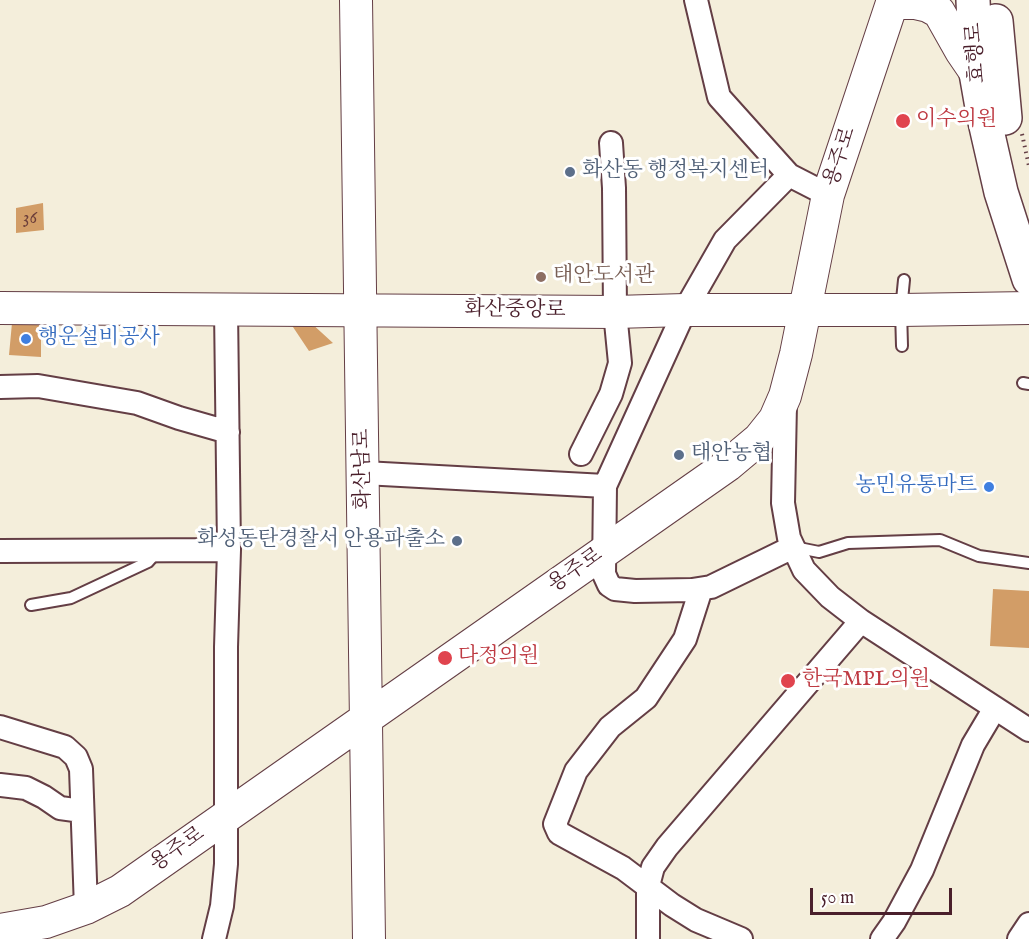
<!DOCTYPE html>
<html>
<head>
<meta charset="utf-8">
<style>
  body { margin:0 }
  #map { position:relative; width:1029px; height:939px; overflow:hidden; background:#f4eedb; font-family:"IM FELL English",serif }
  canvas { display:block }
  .scale { position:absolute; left:810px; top:888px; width:142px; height:27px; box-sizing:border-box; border:3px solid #4a1f2b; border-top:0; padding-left:8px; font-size:18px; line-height:21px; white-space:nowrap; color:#4a1f2b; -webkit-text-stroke:4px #fff; paint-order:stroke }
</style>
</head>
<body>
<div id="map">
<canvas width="1029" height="939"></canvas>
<div class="scale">50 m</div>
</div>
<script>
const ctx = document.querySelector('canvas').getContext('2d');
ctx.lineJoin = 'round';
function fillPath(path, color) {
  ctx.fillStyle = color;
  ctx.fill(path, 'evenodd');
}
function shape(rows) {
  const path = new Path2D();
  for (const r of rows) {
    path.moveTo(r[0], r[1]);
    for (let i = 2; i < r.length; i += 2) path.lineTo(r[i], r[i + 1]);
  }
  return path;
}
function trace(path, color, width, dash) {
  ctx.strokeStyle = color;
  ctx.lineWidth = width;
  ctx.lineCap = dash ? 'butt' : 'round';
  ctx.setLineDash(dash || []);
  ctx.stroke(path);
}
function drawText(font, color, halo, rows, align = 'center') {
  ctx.font = font + ' "IM FELL English","Noto Serif KR",serif';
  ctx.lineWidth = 6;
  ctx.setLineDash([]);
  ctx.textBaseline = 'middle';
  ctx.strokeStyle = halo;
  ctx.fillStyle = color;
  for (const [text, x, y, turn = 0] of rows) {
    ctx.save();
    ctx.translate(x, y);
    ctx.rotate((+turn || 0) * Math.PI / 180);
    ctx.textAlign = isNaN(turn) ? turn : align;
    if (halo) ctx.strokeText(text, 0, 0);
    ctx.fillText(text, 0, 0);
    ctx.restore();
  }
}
const building = shape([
  [43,203,44,230,16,233,16,208],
  [310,322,333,343,309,351,291,324],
  [12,323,41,323,41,357,9,355],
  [993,589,1029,591,1029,648,990,646]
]);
const path = shape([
  [1022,134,1029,166]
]);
const lane = shape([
  [902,346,901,310,904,280],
  [1023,383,1029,384],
  [794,547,819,552,848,543,940,540,979,556,1029,563],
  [31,605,71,598,148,562,156,553]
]);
const street = shape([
  [696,0,719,97,789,175,828,195],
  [789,175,725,240,685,310,605,486,604,574,609,585,615,589,635,591,692,590,711,587,793,547],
  [0,387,38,386,137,403,179,418,228,432],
  [785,404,783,503,789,538,804,570,830,597,861,621,1029,730],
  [581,454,611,394,620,363,615,312,614,188,611,143],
  [364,473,605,486],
  [0,551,229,550],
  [701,589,685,639,646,698,610,727,576,771,555,824,559,833,623,868,672,905,696,920,741,939],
  [0,727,65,747,76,757,81,769,86,908],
  [0,785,26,788,44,797,60,808,82,811],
  [214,939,222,906,226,864,226,647,229,550,226,309],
  [648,939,648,886,653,867,667,847,861,621],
  [882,939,894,922,922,870,973,745,995,708],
  [1019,939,1029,924]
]);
const secondary = shape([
  [356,0,369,939],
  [892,3,915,3,928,6,939,12,961,51,976,73],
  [0,308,615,312,685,310,901,310,1029,308],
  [0,930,46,922,86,908,120,891,728,465,759,439,775,419,785,396,796,354,828,195,893,0]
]);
const primary = shape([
  [973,0,976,73,983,113,1001,192,1029,279],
  [996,21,1005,118]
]);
const markers = [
  [903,121,8,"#e0444e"],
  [570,172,6,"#5c6f8a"],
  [541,277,6,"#8d6e63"],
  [26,339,6,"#3f7fe0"],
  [679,455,6,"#5c6f8a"],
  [989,487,6,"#3f7fe0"],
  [457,541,6,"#5c6f8a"],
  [445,658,8,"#e0444e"],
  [788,681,8,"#e0444e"]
];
const numberNames = [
  ["36",30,219]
];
const streetNames = [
  ["효행로",977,53,-94],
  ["용주로",841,157,-72],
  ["화산중앙로",515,311,1],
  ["화산남로",364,469,-91],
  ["용주로",576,571,-35],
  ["용주로",178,850,-35]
];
const healthNames = [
  ["이수의원",916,121],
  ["다정의원",458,658],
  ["한국MPL의원",802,681]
];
const serviceNames = [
  ["화산동 행정복지센터",582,172],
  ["태안농협",691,455],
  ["화성동탄경찰서 안용파출소",445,541,"right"]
];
const educationNames = [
  ["태안도서관",553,277]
];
const shopNames = [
  ["행운설비공사",38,339],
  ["농민유통마트",977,487,"right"]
];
fillPath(building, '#d29d67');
trace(lane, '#643e45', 14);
trace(street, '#643e45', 26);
trace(secondary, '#643e45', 34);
trace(primary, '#643e45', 36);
trace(path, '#643e45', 4, [1.5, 4.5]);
trace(lane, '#fff', 10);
trace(street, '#fff', 22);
trace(secondary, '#fff', 32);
trace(primary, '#fff', 33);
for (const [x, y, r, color] of markers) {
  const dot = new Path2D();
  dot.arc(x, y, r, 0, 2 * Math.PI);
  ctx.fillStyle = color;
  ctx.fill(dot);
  trace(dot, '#fff', 2);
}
drawText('18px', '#6c3e3a', null, numberNames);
drawText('21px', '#4a1f2b', '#fff', streetNames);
drawText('21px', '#be3a42', '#fff', healthNames, 'left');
drawText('21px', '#4e5e75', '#fff', serviceNames, 'left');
drawText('21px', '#785e54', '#fff', educationNames, 'left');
drawText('21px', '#366cbe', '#fff', shopNames, 'left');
</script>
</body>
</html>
